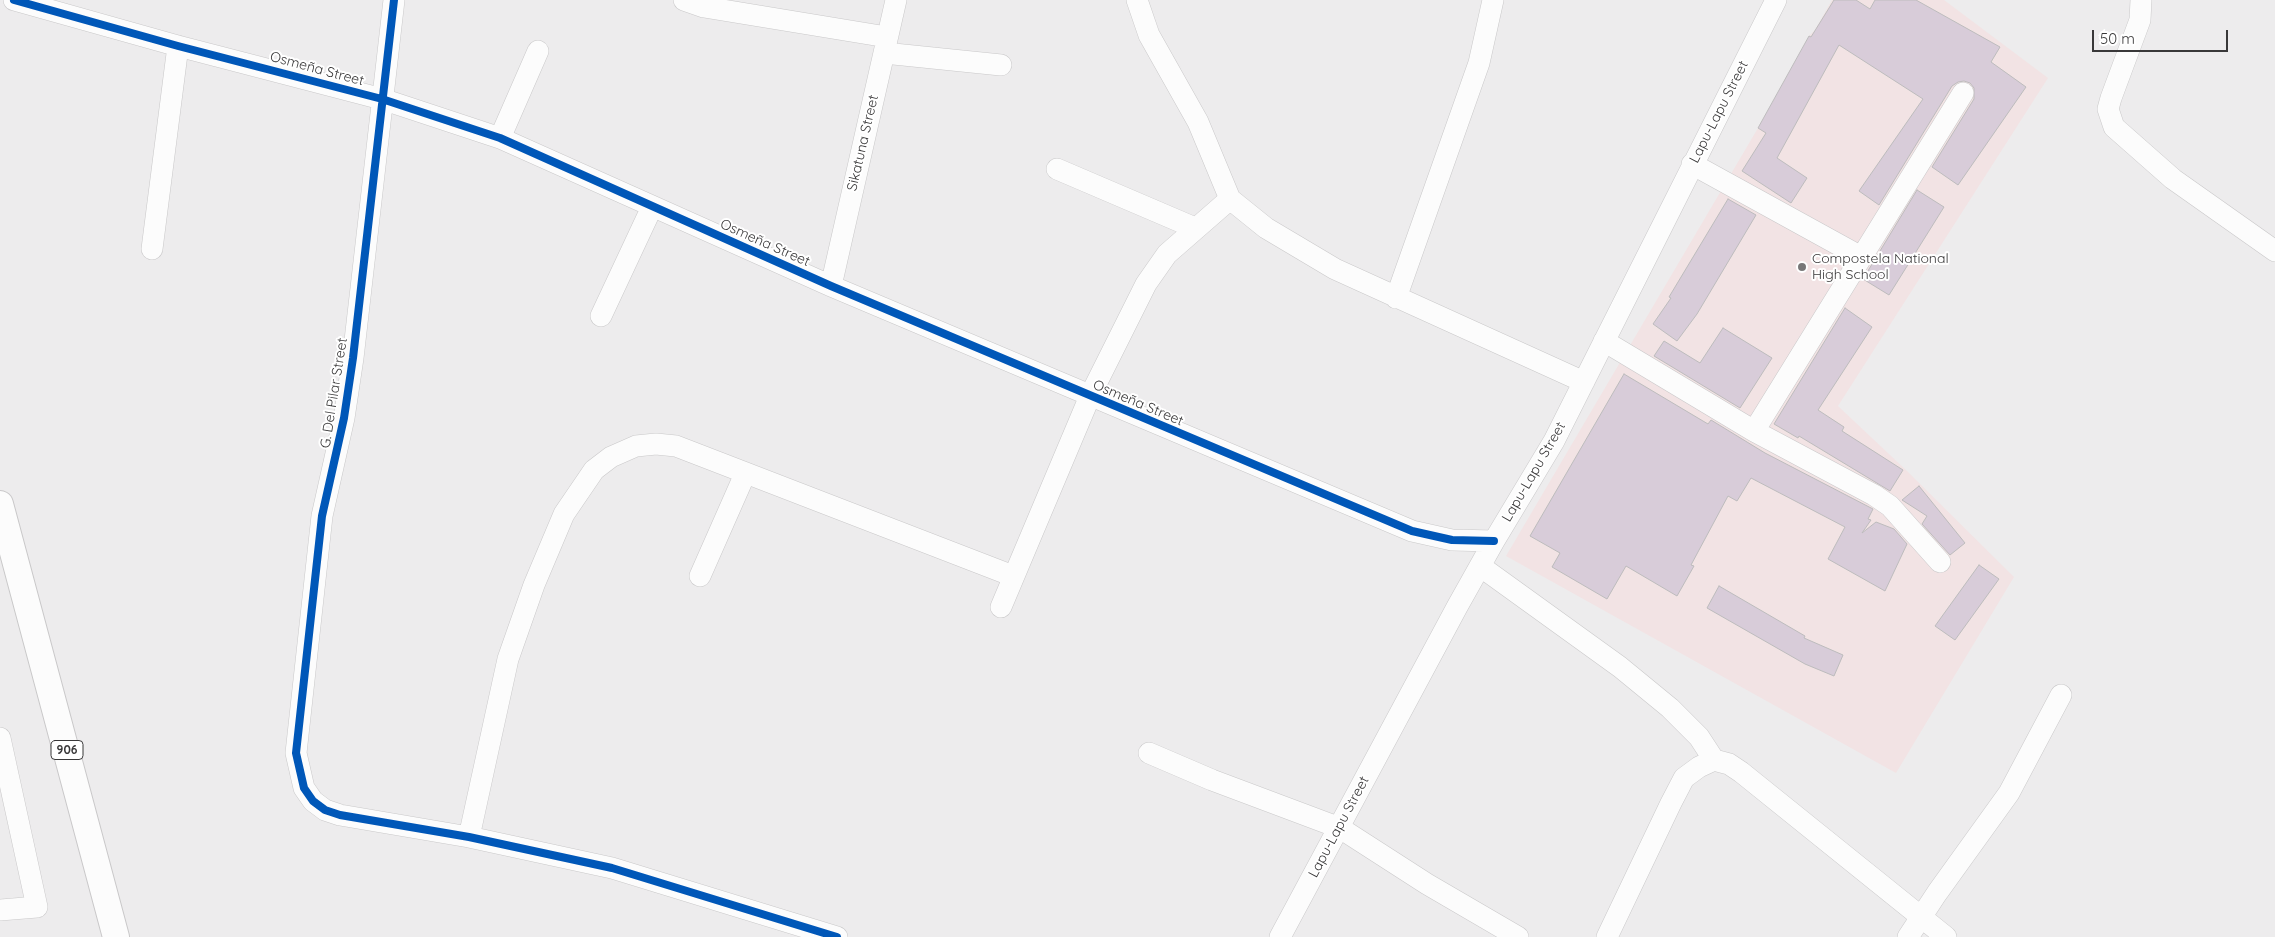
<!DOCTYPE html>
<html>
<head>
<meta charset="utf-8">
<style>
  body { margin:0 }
  #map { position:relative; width:2275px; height:937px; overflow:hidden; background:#edeced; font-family:Quicksand,sans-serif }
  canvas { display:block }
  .scale { position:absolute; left:2092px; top:30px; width:136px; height:22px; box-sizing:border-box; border:2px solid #393839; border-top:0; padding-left:6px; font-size:15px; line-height:18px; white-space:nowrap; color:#393839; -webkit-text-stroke:4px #fff; paint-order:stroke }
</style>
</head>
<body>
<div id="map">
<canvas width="2275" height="937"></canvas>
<div class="scale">50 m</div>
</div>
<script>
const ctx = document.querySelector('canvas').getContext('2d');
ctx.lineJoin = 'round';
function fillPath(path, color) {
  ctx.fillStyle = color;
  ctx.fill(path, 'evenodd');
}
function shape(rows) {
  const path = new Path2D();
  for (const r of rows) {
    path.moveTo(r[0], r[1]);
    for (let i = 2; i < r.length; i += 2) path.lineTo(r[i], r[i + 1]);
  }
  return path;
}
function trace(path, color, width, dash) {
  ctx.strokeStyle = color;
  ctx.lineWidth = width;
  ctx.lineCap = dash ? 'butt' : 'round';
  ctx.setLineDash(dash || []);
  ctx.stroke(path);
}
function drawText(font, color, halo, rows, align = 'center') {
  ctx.font = font + ' Quicksand,sans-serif';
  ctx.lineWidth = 4;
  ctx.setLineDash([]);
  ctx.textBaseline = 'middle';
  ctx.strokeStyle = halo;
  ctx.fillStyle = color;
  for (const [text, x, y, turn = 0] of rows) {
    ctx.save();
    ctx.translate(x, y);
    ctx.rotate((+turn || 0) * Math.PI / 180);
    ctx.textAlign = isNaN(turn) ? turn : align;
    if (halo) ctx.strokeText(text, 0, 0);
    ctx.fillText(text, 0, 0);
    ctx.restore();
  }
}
const education = shape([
  [1832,0,1944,0,2048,78,1838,406,1906,470,2014,577,1896,773,1506,556,1758,128,1809,36,1815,30]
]);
const building = shape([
  [1834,0,1856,0,1870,9,1875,0,1916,0,2000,47,1991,62,2026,87,1958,185,1932,167,1974,99,1974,88,1970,83,1964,81,1958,82,1952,86,1879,205,1859,191,1923,99,1839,45,1777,158,1807,178,1791,203,1742,171,1766,133,1758,128,1809,36,1811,37,1834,0],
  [1917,190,1944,207,1889,295,1863,279,1917,190],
  [1728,199,1756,215,1697,314,1677,341,1653,324,1671,298,1669,297,1728,199],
  [1845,308,1872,327,1818,410,1844,427,1842,431,1903,470,1890,491,1799,436,1798,438,1774,424,1845,308],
  [1723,328,1772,358,1740,408,1654,356,1664,341,1700,363,1723,328],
  [1624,374,1708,424,1711,420,1765,453,1873,509,1868,519,1871,520,1862,533,1876,522,1894,529,1907,544,1885,591,1828,559,1845,527,1751,478,1737,501,1728,496,1691,565,1694,566,1677,596,1626,566,1607,599,1552,567,1560,553,1530,536,1624,374],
  [1919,486,1965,543,1950,555,1922,524,1927,516,1902,500,1919,486],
  [1979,565,1999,579,1955,640,1935,626,1979,565],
  [1719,586,1805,636,1804,638,1843,655,1834,676,1805,664,1707,608,1719,586]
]);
const minor = shape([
  [14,0,178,46,382,99,500,138,831,286,1412,531,1452,540,1494,541],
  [394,0,353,358,344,418,322,516,296,753,304,788,313,801,325,810,340,815,469,837,612,868,837,937],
  [684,0,704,7,887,37],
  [1137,0,1149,35,1198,122,1230,199,1266,228,1335,269,1584,382],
  [2141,0,2140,20,2111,98,2108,109,2114,127,2173,179,2275,251],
  [884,53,1001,65],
  [500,138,538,51],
  [1692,164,1861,257],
  [1057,169,1195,228],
  [152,249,178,46],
  [831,286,896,0],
  [1396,298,1479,63,1493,0],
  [601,316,652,207],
  [1604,341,1754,431,1963,93],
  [1754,431,1874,495,1890,506,1940,562],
  [1480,566,1620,667,1670,708,1699,737,1714,760],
  [700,576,745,474],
  [1001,607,1090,396,1146,284,1167,254,1230,199],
  [0,738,37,907,0,910],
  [1149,753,1212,780,1340,828,1427,884,1518,937],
  [469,837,508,659,534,585,564,514,594,470,611,457,636,446,656,444,676,446,1013,576],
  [1280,937,1457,607,1494,541,1554,441,1776,0],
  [1607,937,1671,803,1684,778,1699,767,1714,760,1729,764,1741,772,1946,937],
  [1908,937,1937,893,2009,793,2061,695]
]);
const major = shape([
  [0,504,116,937]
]);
const cycleway = shape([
  [14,0,178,46,382,99,500,138,831,286,1412,531,1452,540,1494,541],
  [394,0,353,358,344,418,322,516,296,753,304,788,313,801,325,810,340,815,469,837,612,868,837,937]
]);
const markers = [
  [1802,267,5,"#787778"]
];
const shields = [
  [67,750,32]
];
const shieldNames = [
  ["906",67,750]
];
const streetNames = [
  ["Osmeña Street",317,69,15],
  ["Lapu-Lapu Street",1719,112,-63],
  ["Sikatuna Street",863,143,-77],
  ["Osmeña Street",765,243,24],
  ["G. Del Pilar Street",334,393,-81],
  ["Osmeña Street",1138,403,23],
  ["Lapu-Lapu Street",1534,472,-60],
  ["Lapu-Lapu Street",1339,827,-62]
];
const poiNames = [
  ["Compostela National",1812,259],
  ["High School",1812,275]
];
fillPath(education, '#f2e3e4');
fillPath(building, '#d8ccd9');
trace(building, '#bdbcbd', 1);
trace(minor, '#c9c8c9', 22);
trace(major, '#c9c8c9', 28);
trace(minor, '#fcfcfc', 21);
trace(major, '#fcfcfc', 26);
trace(cycleway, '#0057b8', 8);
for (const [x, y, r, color] of markers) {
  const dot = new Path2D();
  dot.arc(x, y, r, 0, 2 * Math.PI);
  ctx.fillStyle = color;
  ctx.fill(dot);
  trace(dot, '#fff', 2);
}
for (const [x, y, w] of shields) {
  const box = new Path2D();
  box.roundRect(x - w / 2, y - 9.5, w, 19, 4);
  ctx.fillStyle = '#fff';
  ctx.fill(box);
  trace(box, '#393839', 1);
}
drawText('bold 12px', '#393839', null, shieldNames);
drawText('14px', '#393839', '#fff', streetNames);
drawText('14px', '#393839', '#fff', poiNames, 'left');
</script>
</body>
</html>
